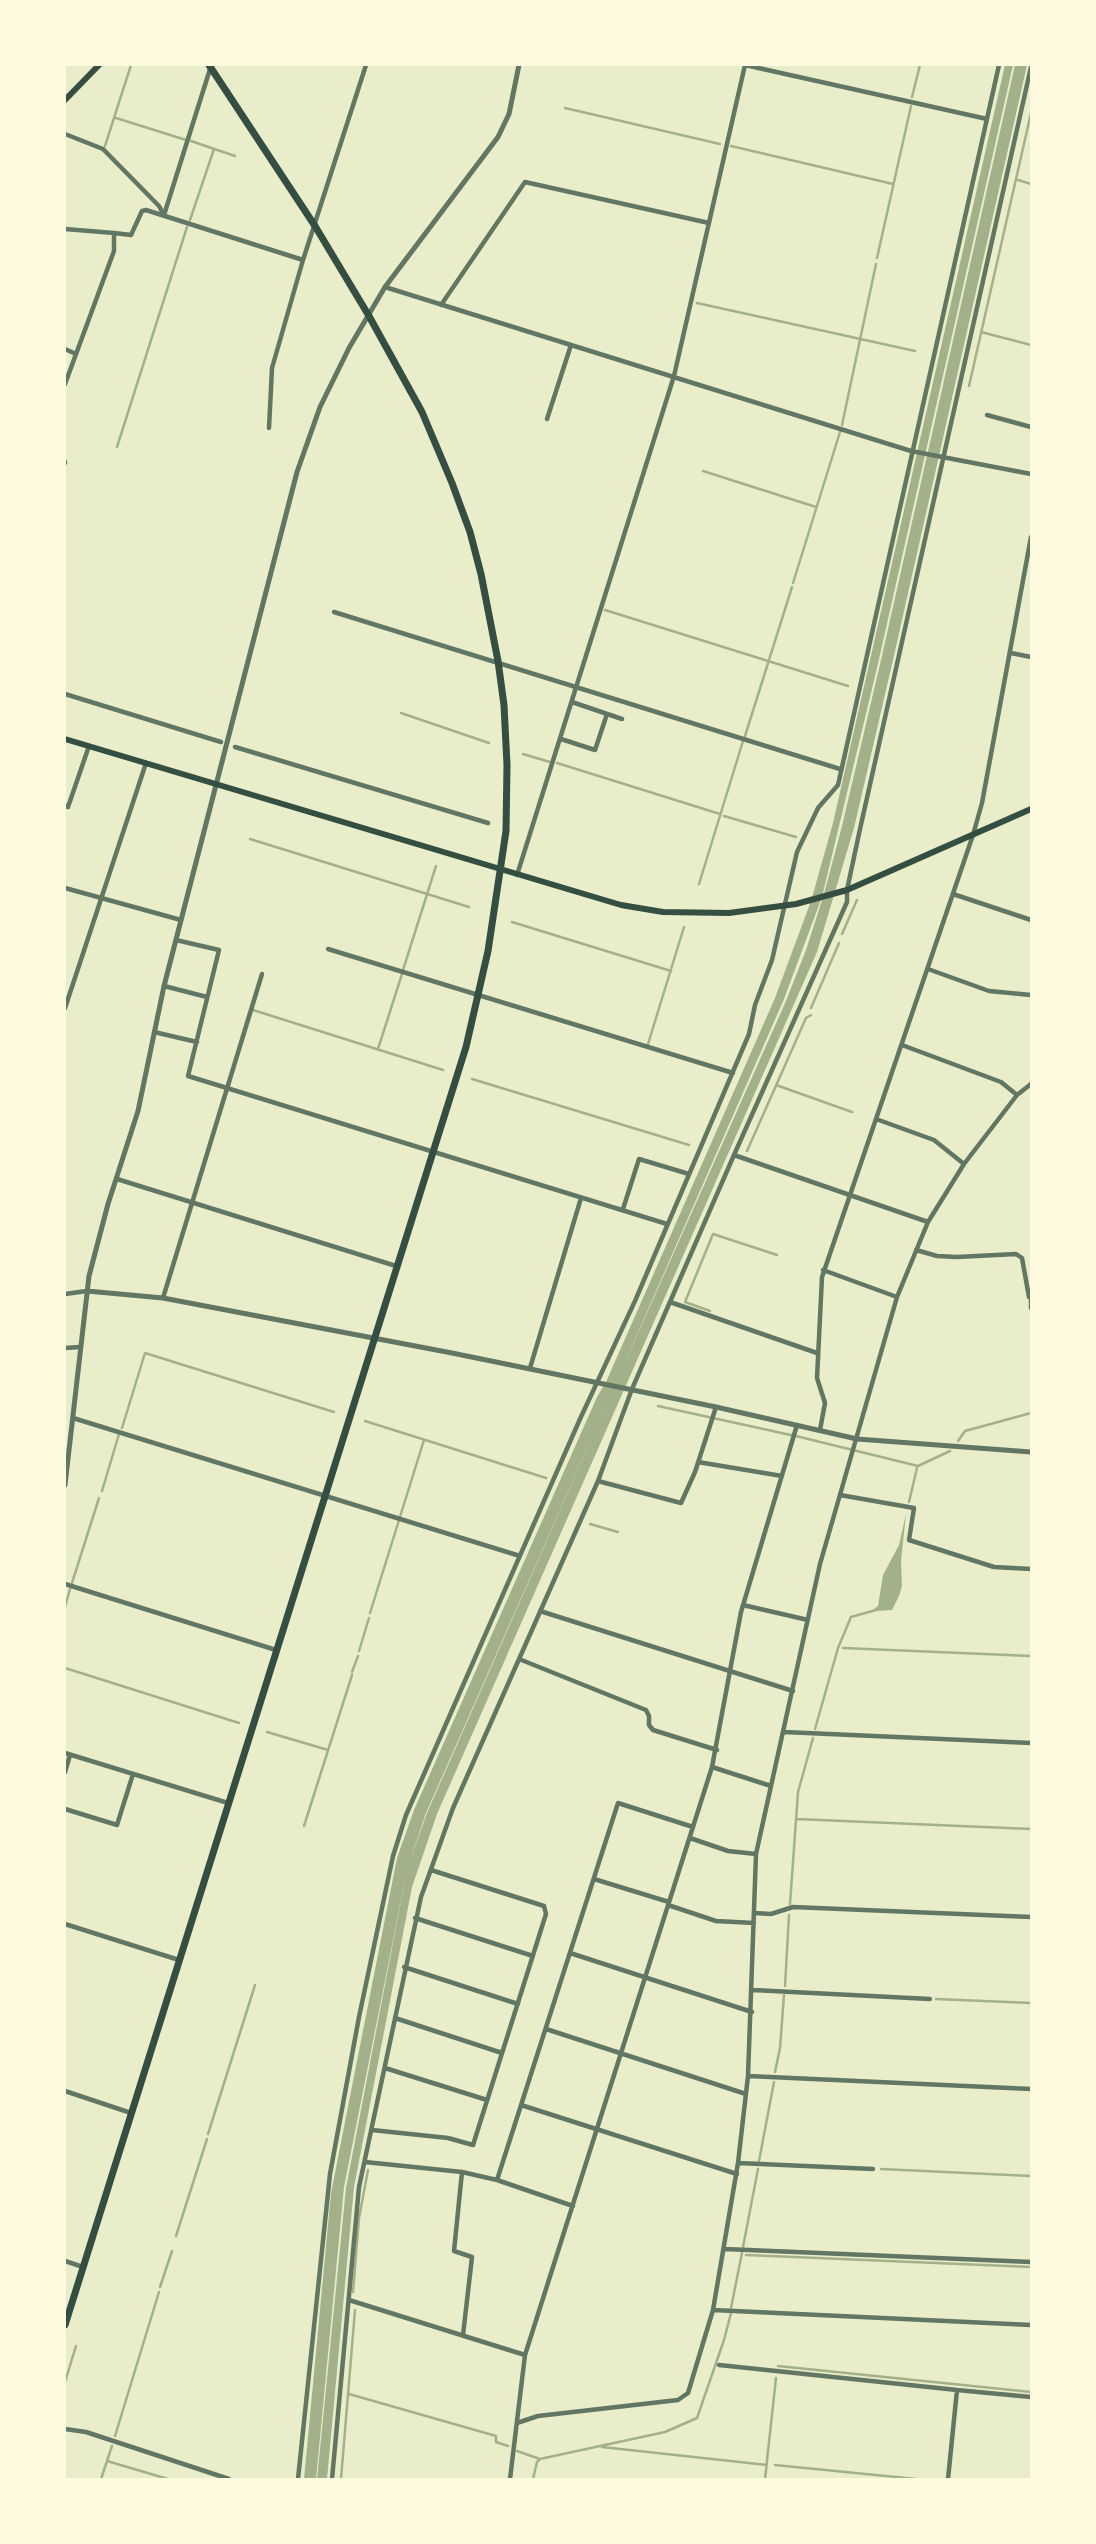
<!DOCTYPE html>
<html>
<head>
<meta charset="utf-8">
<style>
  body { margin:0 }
  #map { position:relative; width:1096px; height:2544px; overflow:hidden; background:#e9edc9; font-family:Commissioner,sans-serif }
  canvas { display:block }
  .frame { position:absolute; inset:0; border:66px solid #fefae0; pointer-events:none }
</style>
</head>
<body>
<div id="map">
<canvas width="1096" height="2544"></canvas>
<div class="frame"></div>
</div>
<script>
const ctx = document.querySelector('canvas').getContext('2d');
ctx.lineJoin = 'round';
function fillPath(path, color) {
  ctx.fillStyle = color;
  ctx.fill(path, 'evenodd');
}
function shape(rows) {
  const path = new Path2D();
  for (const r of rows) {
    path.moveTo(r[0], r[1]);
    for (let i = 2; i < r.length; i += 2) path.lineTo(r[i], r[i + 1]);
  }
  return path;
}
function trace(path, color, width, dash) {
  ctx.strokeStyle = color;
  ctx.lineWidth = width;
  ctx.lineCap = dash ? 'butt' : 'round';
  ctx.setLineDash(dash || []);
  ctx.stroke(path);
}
const water = shape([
  [1005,65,1013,65,877,668,822,897,784,999,618,1378,786,1001,806,950,824,894,842,826,881,660,1015,65,1027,65,893,660,854,828,817,952,437,1814,412,1887,354,2187,327,2479,317,2479,346,2188,407,1870,344,2187,316,2479,304,2479,331,2193,397,1858,414,1810,597,1397,606,1382,775,998,811,901,833,823],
  [610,1397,427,1813,409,1863,426,1813],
  [906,1514,901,1561,902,1586,899,1596,892,1610,876,1611,874,1609,878,1606,883,1575,899,1545]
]);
const stream = shape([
  [912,97,920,65],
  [565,108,720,144],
  [116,118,186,140],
  [191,141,235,156],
  [105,146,131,65],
  [731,146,893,184],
  [1018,180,1031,184],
  [190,220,214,149],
  [877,258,911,106],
  [697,303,915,351],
  [981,332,1031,345],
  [969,386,1031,113],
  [842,425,876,264],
  [117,447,187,227],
  [703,471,816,507],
  [793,583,840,432],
  [605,610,848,686],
  [401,713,489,743],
  [745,736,792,587],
  [523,754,550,762],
  [557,763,720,814],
  [724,816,796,837],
  [250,839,469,907],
  [699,884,743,741],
  [512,922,671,971],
  [842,934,857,900],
  [403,970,436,866],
  [811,1008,839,943],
  [253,1010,443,1070],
  [648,1044,684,927],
  [378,1049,402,974],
  [472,1079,689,1145],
  [776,1085,852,1112],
  [747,1151,806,1018,811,1015],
  [710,1311,685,1302,713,1234,777,1255],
  [658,1406,800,1437,918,1466,950,1451],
  [365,1421,546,1478],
  [122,1428,145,1353,334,1412],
  [958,1441,965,1431,1031,1413],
  [102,1491,119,1434],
  [909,1502,917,1468],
  [590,1524,618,1532],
  [72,1583,99,1498],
  [65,1607,70,1589],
  [370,1613,424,1440],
  [843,1648,1031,1656],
  [359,1651,369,1618],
  [65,1668,239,1723],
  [352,1672,358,1656],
  [815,1729,838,1648,851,1617,876,1610],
  [267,1732,328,1750],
  [796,1819,1031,1829],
  [304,1826,352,1675],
  [790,1904,798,1792,813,1738],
  [785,1986,789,1915],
  [936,1999,1031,2003],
  [775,2072,780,2048,784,1995],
  [208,2134,255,1985],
  [759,2161,774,2082],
  [881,2169,1031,2176],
  [176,2236,207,2139],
  [743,2247,758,2169],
  [746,2255,1031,2267],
  [160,2287,172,2251],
  [353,2292,359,2218,368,2170],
  [731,2308,742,2253],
  [778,2366,1031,2392],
  [65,2382,76,2346],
  [349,2394,496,2436,496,2442,508,2446],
  [115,2436,159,2292],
  [602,2447,767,2465],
  [517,2451,540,2459],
  [107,2461,168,2479],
  [775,2465,916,2479],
  [101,2479,112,2446],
  [341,2479,355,2310],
  [533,2479,537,2462,540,2459,665,2432,697,2418,724,2340,731,2313],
  [765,2479,776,2378]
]);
const minor = shape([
  [745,65,987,119],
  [65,134,103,149,159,206,164,215],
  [164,215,211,66],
  [65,229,114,233],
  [385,287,911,451,1031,474],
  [441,305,525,182,709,223],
  [65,349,76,354],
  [65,384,114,251,114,233,131,235,142,211,146,210,303,260],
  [987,415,1031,427],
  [547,419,571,345],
  [269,428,272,368,303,260,366,65],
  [65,462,65,463],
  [334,612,840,769],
  [1011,653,1031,657],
  [65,694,221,742],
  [572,702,622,719],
  [561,739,595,750,607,714],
  [235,747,488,823],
  [65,806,68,807,89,746],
  [517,875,674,376,745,65],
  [65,888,181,920],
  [953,894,1031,920],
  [176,940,219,950,188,1076,667,1224],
  [328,949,733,1073],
  [928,969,989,991,1031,995],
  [164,986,207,997],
  [65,1008,146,763],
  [154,1032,197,1042],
  [902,1045,1001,1082,1017,1095],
  [876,1119,934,1140,964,1164],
  [734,1155,928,1222],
  [117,1179,396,1266],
  [623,1209,639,1159,689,1174],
  [916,1250,937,1256,957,1257,1016,1254,1022,1258,1029,1297],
  [823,1270,897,1297],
  [65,1294,87,1291],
  [1031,1297,1031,1308],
  [163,1298,262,974],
  [670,1302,817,1353],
  [65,1348,80,1347],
  [530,1368,581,1198],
  [73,1418,520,1556],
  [820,1430,825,1403,817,1378,822,1277,973,835,982,803,1031,537],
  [698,1462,782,1476],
  [598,1481,681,1503,695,1472,716,1407],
  [840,1495,914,1508,909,1540,994,1567,1031,1569],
  [65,1584,276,1650],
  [743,1605,808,1620],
  [540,1611,793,1691],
  [519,1659,646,1710,649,1716,649,1725,653,1730,717,1750],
  [784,1732,1031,1743],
  [65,1753,228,1803],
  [712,1767,771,1786],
  [65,1772,70,1755],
  [65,1809,117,1825,133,1774],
  [690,1838,728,1851,756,1854],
  [594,1879,669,1902],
  [668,1905,716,1921,754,1923],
  [754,1913,771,1914,793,1907,1031,1917],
  [415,1918,533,1956],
  [65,1924,179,1960],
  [570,1953,752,2012],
  [404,1967,518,2004],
  [753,1990,930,1999],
  [395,2018,502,2053],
  [546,2029,746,2094],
  [385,2068,487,2100],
  [748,2076,1031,2089],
  [65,2091,131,2113],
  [521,2105,737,2174],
  [372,2130,448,2138,473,2145,546,1914,544,1906,431,1870],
  [365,2162,462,2172,497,2180,573,2206],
  [738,2163,873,2169],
  [462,2172,454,2251,472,2257,463,2335],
  [497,2180,618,1803,693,1827],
  [725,2249,1031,2262],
  [65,2261,83,2267],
  [349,2300,525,2355],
  [713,2310,1031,2325],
  [719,2365,957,2390],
  [517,2423,538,2416,678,2400,688,2393,713,2310,738,2163,748,2076,756,1854,820,1564,897,1297,928,1222,964,1164,1017,1095,1031,1084],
  [65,2429,86,2432,229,2479],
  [298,2479,330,2174,359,2017,393,1856,406,1815,580,1419,635,1301,749,1034,755,1005,772,960,797,852,818,808,838,785,999,65],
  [332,2479,359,2187,421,1897,453,1808,598,1481,632,1389,734,1155,847,902,847,890,860,829,1031,67],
  [510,2479,525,2355,712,1767,741,1612,797,1425],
  [948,2479,957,2390,1031,2397]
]);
const tertiary = shape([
  [87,1291,163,1298,452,1353,716,1407,857,1439,1031,1452],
  [65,1485,89,1276,108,1204,138,1111,164,986,297,472,320,407,349,348,385,287,498,137,509,114,519,65]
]);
const secondary = shape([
  [65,100,99,65],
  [65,739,621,905,663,912,729,913,796,904,847,890,1031,809]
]);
const trunk = shape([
  [65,2325,466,1047,488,951,506,831,507,765,504,705,498,661,481,574,470,532,452,483,422,412,369,316,315,226,209,65]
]);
fillPath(water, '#a3b18a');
trace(stream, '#a3b18a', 2.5);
trace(minor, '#617663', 4.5);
trace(tertiary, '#617663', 5);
trace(secondary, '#344e41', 6);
trace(trunk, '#344e41', 7);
</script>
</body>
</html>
